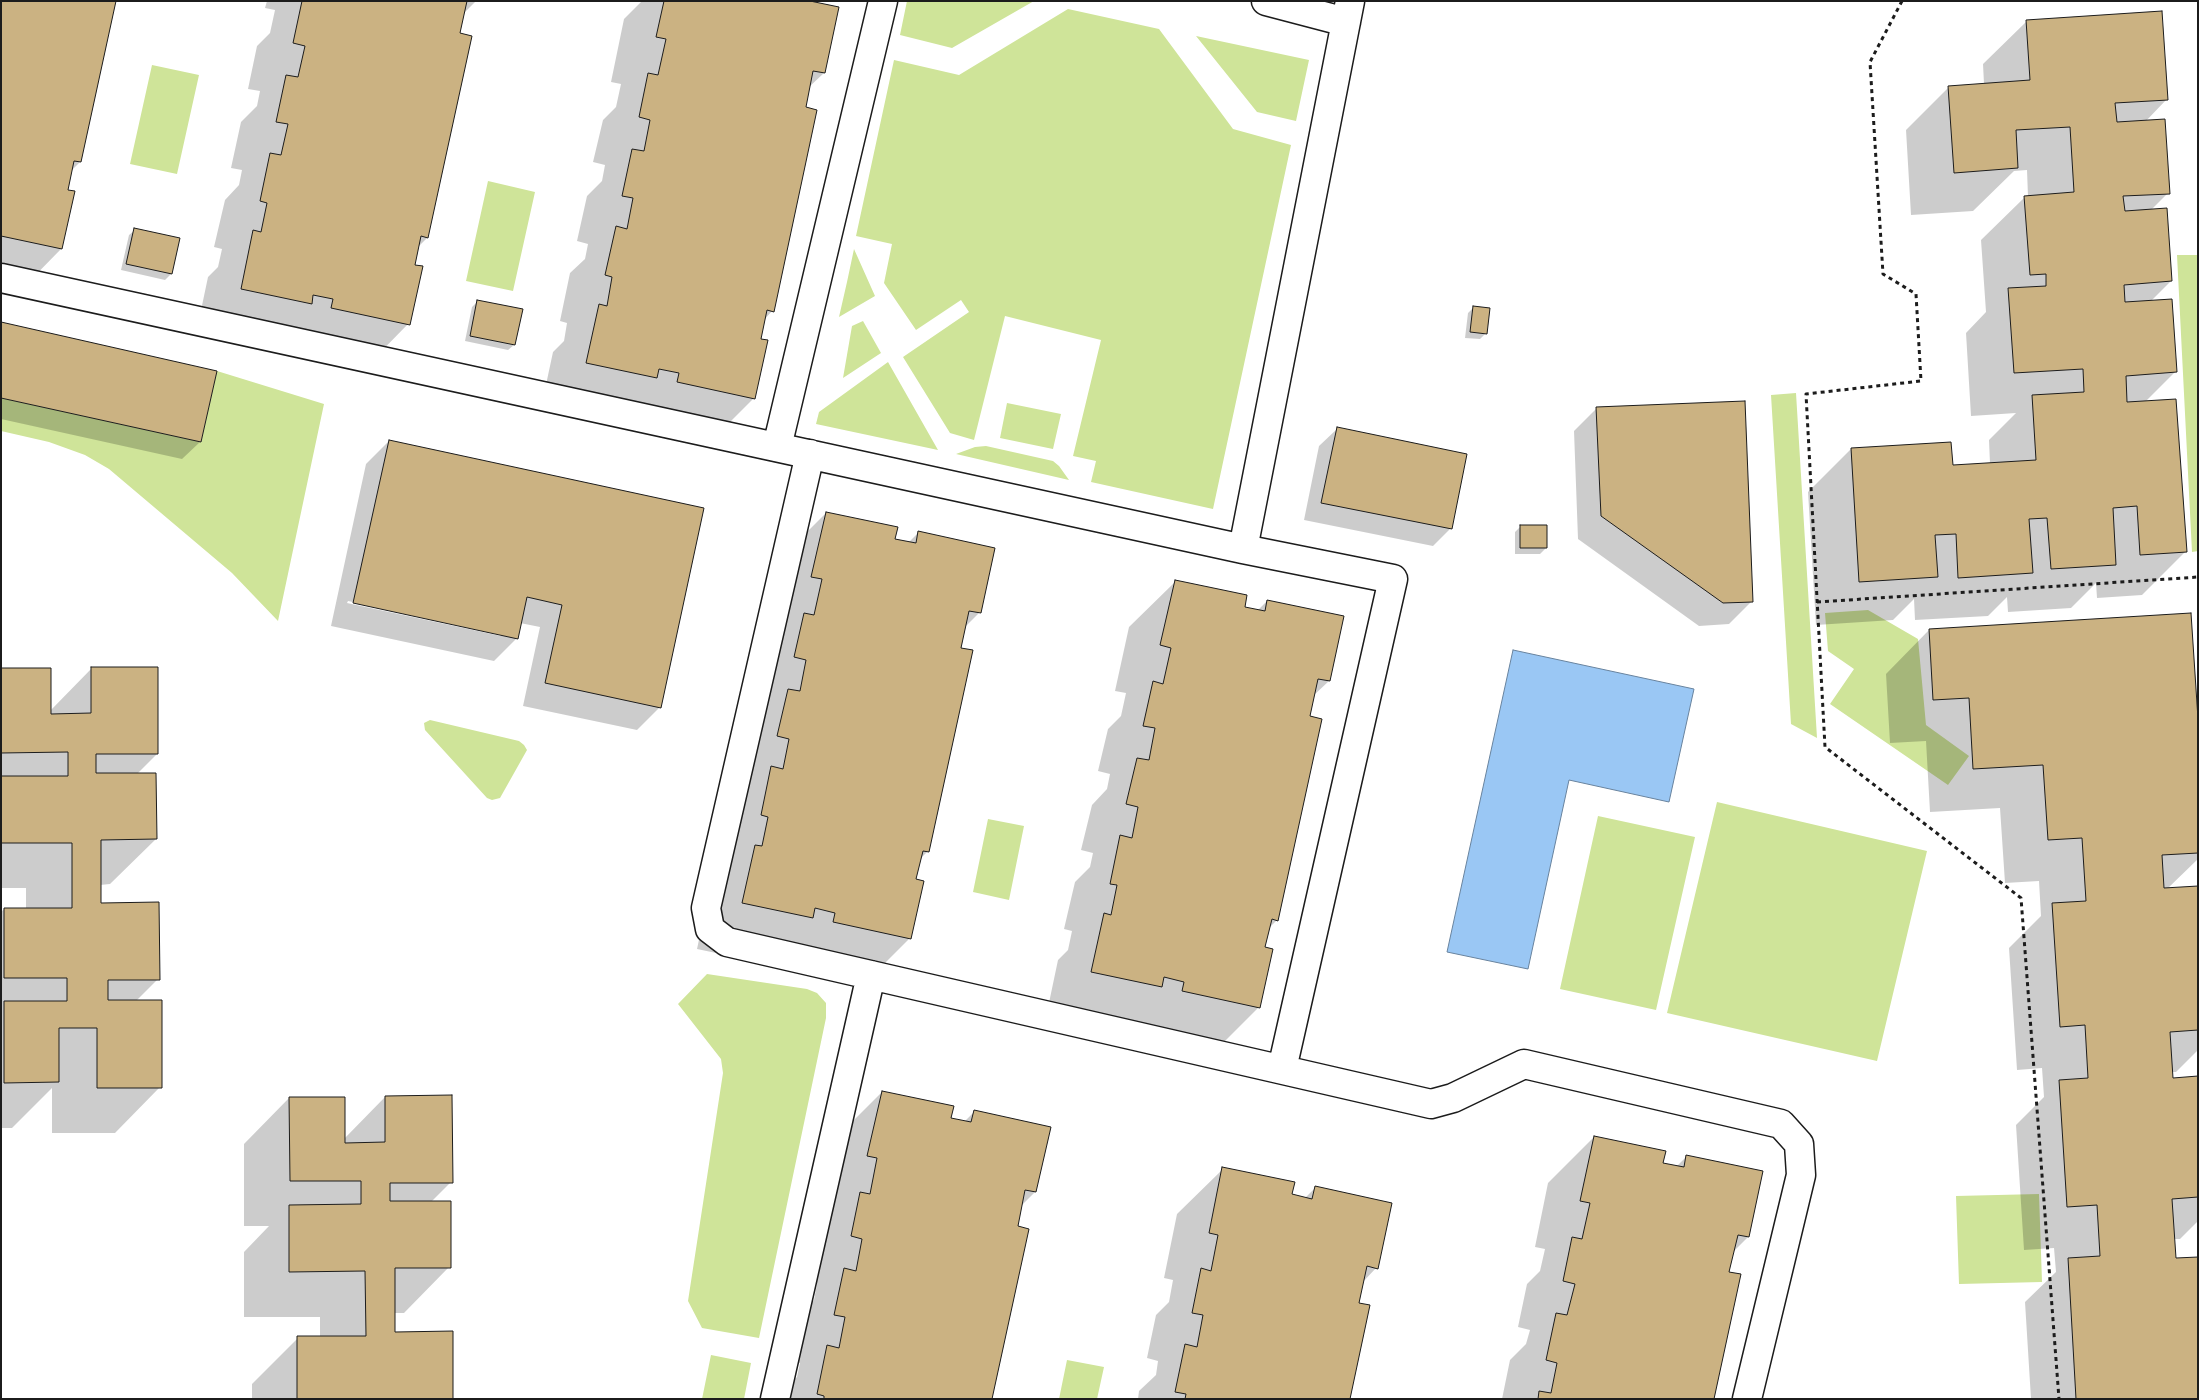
<!DOCTYPE html>
<html>
<head>
<meta charset="utf-8">
<style>
  body { margin:0 }
  #map { position:relative; width:2199px; height:1400px; overflow:hidden; background:#fff; font-family:Dekko,sans-serif }
  canvas { display:block }
  .frame { position:absolute; inset:0; border:2px solid #1c1c1c; pointer-events:none }
</style>
</head>
<body>
<div id="map">
<canvas width="2199" height="1400"></canvas>
<div class="frame"></div>
</div>
<script>
const ctx = document.querySelector('canvas').getContext('2d');
ctx.lineJoin = 'round';
function fillPath(path, color) {
  ctx.fillStyle = color;
  ctx.fill(path, 'evenodd');
}
function shape(rows) {
  const path = new Path2D();
  for (const r of rows) {
    path.moveTo(r[0], r[1]);
    for (let i = 2; i < r.length; i += 2) path.lineTo(r[i], r[i + 1]);
  }
  return path;
}
function trace(path, color, width, dash) {
  ctx.strokeStyle = color;
  ctx.lineWidth = width;
  ctx.lineCap = dash ? 'butt' : 'round';
  ctx.setLineDash(dash || []);
  ctx.stroke(path);
}
const green = shape([
  [907,1,1034,1,952,48,900,35],
  [1068,9,1159,29,1233,129,1291,145,1213,509,1091,482,1096,461,1073,456,1101,340,1005,316,974,440,950,433,903,357,969,312,961,300,916,330,884,283,892,244,856,236,894,60,959,75],
  [1196,36,1309,60,1296,121,1257,112],
  [152,65,199,75,177,174,130,164],
  [488,181,535,192,513,291,466,281],
  [854,249,875,296,839,317,847,282],
  [2177,255,2198,255,2198,551,2192,552],
  [863,321,881,353,843,378,852,326],
  [888,362,938,450,816,424,819,412],
  [217,371,324,404,278,621,232,573,109,469,85,455,49,442,1,431,1,398,201,442],
  [1796,393,1817,738,1791,724,1771,395],
  [1007,403,1061,414,1053,449,1000,438],
  [986,446,1053,461,1059,466,1069,480,956,454,975,447],
  [1868,610,1918,639,1926,725,1969,756,1948,785,1830,704,1854,669,1828,651,1825,613],
  [430,720,519,741,524,745,527,750,500,798,492,800,487,798,425,730,424,723],
  [1717,802,1927,851,1877,1061,1667,1013],
  [1598,816,1695,837,1656,1010,1560,989],
  [988,819,1024,826,1009,900,973,892],
  [707,974,807,989,817,993,826,1003,826,1018,759,1338,702,1328,688,1301,723,1073,721,1059,678,1004],
  [2039,1194,2042,1282,1959,1284,1956,1196],
  [711,1355,751,1363,744,1399,702,1399],
  [1067,1360,1104,1367,1097,1399,1059,1399]
]);
const water = shape([
  [1513,650,1694,689,1669,802,1569,780,1528,969,1447,952,1513,650]
]);
const shadow = shape([
  [1,1,80,162,71,171,66,191,61,249,16,295,1,291],
  [267,1,476,1,463,14,459,34,470,37,427,238,418,247,414,266,408,324,363,370,196,334,208,277,218,267,222,249,214,247,225,200,239,185,242,170,231,168,241,122,257,106,260,91,248,89,257,46,270,33,275,10,265,8],
  [642,1,746,1,824,73,808,88,772,311,764,320,760,340,754,398,708,444,541,408,553,352,564,341,567,323,560,321,570,273,585,259,588,244,577,241,587,196,602,181,605,165,593,162,603,120,616,107,621,84,611,82,624,19],
  [2027,21,2167,99,2145,122,2168,193,2151,210,2171,281,2150,302,2175,372,2145,402,2185,552,2142,595,2097,598,2096,583,2071,608,2008,612,2007,597,1988,616,1915,620,1914,599,1893,620,1816,625,1808,492,1851,449,1952,467,1990,464,1989,440,2016,413,1971,416,1966,333,1986,312,1981,240,2025,197,2028,197,2027,170,2014,171,1973,211,1911,215,1906,130,1949,87,1984,84,1983,64],
  [135,230,178,239,171,274,165,280,121,270,129,235],
  [478,301,514,345,508,350,465,341,472,307],
  [1473,308,1485,334,1480,339,1465,338,1468,313],
  [1,324,200,442,182,459,1,419],
  [1597,408,1752,601,1729,624,1699,626,1578,539,1574,431],
  [1337,429,1451,528,1433,546,1304,520,1319,446],
  [389,441,703,508,660,707,637,730,523,706,540,627,520,623,517,638,494,661,331,626,366,464],
  [348,601,501,634,501,636,347,603],
  [826,513,893,540,908,543,918,533,980,612,964,628,928,851,919,860,915,879,910,938,864,984,697,949,780,559],
  [1521,526,1546,548,1540,554,1515,554,1515,532],
  [1175,582,1243,608,1257,611,1267,601,1342,617,1329,681,1313,696,1277,920,1268,929,1264,948,1259,1007,1213,1053,1046,1017,1058,960,1068,950,1072,931,1064,929,1075,882,1090,867,1093,853,1081,850,1092,805,1107,789,1110,774,1098,771,1108,729,1121,716,1126,693,1115,691,1129,627],
  [1929,630,2198,739,2198,859,2167,889,2198,887,2198,1050,2176,1072,2171,1072,2172,1079,2198,1077,2198,1221,2180,1239,2174,1239,2175,1260,2198,1399,2031,1399,2025,1302,2056,1272,2054,1248,2024,1250,2016,1125,2044,1097,2042,1068,2017,1070,2009,948,2041,916,2039,881,2005,883,2000,808,1930,812,1926,741,1890,743,1886,674],
  [92,668,157,754,137,774,156,839,110,884,100,885,100,904,158,979,136,1001,160,1087,115,1133,52,1133,52,1088,12,1128,1,1128,1,912,4,909,26,909,26,888,1,888,1,669,50,711],
  [882,1092,950,1119,964,1122,974,1112,1035,1192,1020,1207,991,1399,780,1399,782,1392,797,1377,800,1363,789,1361,799,1315,814,1300,817,1284,805,1282,836,1138],
  [385,1097,451,1182,431,1202,449,1267,404,1313,394,1313,394,1333,452,1399,252,1399,252,1384,298,1338,320,1338,320,1317,244,1317,244,1252,269,1226,244,1226,244,1144,289,1098,344,1139],
  [1594,1137,1662,1164,1676,1167,1687,1156,1748,1237,1733,1252,1728,1273,1713,1399,1502,1399,1510,1360,1526,1344,1530,1330,1518,1327,1527,1284,1540,1271,1545,1249,1535,1247,1548,1183],
  [1223,1169,1291,1195,1305,1198,1315,1188,1376,1268,1362,1283,1357,1304,1349,1399,1138,1399,1139,1391,1156,1375,1158,1361,1147,1358,1156,1315,1169,1302,1173,1280,1164,1278,1177,1214]
]);
const building = shape([
  [1,1,116,1,81,162,74,161,68,190,75,191,62,249,1,236,1,1],
  [302,1,467,1,460,33,472,36,428,238,421,236,415,265,423,266,410,325,331,308,333,299,313,295,312,304,241,289,253,230,261,232,267,203,260,201,270,153,281,155,288,124,276,122,286,75,298,77,305,46,293,43,302,1],
  [664,1,810,1,839,7,825,73,813,71,806,107,817,110,774,312,767,310,761,339,768,340,755,399,677,382,679,373,659,369,657,378,586,363,599,304,607,306,612,277,605,275,616,226,627,229,633,198,622,196,632,149,644,151,650,120,639,117,648,73,658,75,666,39,656,37,664,1],
  [2162,11,2168,100,2115,103,2117,122,2165,119,2170,194,2123,196,2125,211,2167,208,2172,281,2124,285,2125,302,2172,299,2177,372,2126,376,2127,402,2176,399,2187,552,2140,555,2137,506,2113,508,2116,565,2051,569,2047,518,2029,519,2033,573,1958,578,1956,534,1935,535,1938,577,1859,582,1851,448,1951,442,1953,465,2036,460,2032,395,2084,392,2083,369,2014,373,2008,288,2046,286,2046,274,2030,275,2024,196,2074,192,2070,127,2016,130,2018,168,1954,173,1948,86,2030,80,2026,20,2162,11],
  [134,228,180,238,172,274,126,264,134,228],
  [477,300,523,309,515,345,470,336,477,300],
  [1473,306,1490,308,1487,334,1470,332,1473,306],
  [1,322,217,371,201,442,1,398,1,322],
  [1745,401,1753,602,1723,603,1601,516,1596,407,1745,401],
  [1337,427,1467,454,1452,529,1321,503,1337,427],
  [389,440,704,508,661,708,545,683,562,605,527,597,518,639,353,603,389,440],
  [826,512,898,527,895,539,916,543,918,531,995,548,981,613,969,611,961,648,973,650,929,852,923,851,916,879,924,881,911,939,833,922,835,913,815,908,813,918,742,903,755,845,762,846,768,817,761,815,771,766,783,769,789,739,777,736,788,689,800,691,806,660,794,657,804,613,814,615,822,579,811,577,826,512],
  [1520,525,1547,525,1547,548,1520,548,1520,525],
  [1175,580,1247,595,1245,607,1265,611,1267,600,1344,616,1330,681,1318,679,1310,716,1322,719,1278,921,1272,919,1265,947,1273,949,1260,1008,1182,991,1184,982,1164,977,1162,987,1091,972,1104,913,1111,915,1117,885,1110,884,1120,835,1132,838,1138,807,1126,804,1137,758,1149,760,1155,728,1143,726,1153,681,1163,684,1171,648,1160,645,1175,580],
  [2191,613,2198,719,2198,853,2162,855,2164,888,2198,886,2198,1030,2170,1032,2173,1078,2198,1076,2198,1197,2172,1199,2176,1258,2198,1257,2198,1399,2076,1399,2068,1258,2100,1256,2097,1205,2067,1207,2059,1080,2088,1078,2085,1025,2060,1027,2052,903,2086,901,2082,838,2048,840,2043,765,1973,769,1969,698,1933,700,1929,629,2191,613],
  [91,667,158,667,158,754,96,754,96,773,156,773,157,839,101,840,101,903,159,902,160,980,108,980,108,1000,162,1000,162,1088,97,1088,97,1028,59,1028,59,1082,4,1083,4,1001,67,1001,67,978,4,978,4,908,72,908,72,843,1,843,1,776,68,776,68,752,1,753,1,668,51,668,51,714,91,713,91,667],
  [882,1091,954,1106,951,1118,971,1122,974,1110,1051,1127,1036,1192,1025,1190,1018,1226,1029,1229,992,1399,824,1399,824,1396,817,1394,827,1345,839,1348,845,1317,834,1315,844,1268,856,1271,862,1239,851,1236,860,1192,870,1194,877,1158,867,1156,882,1091],
  [452,1095,453,1183,390,1183,390,1201,451,1201,451,1268,395,1268,395,1332,453,1331,453,1399,297,1399,297,1336,366,1336,365,1271,289,1272,289,1205,361,1204,361,1181,290,1181,289,1097,345,1097,345,1143,385,1142,385,1096,452,1095],
  [1594,1136,1666,1151,1663,1163,1684,1167,1686,1155,1763,1171,1749,1237,1738,1235,1729,1272,1741,1274,1714,1399,1538,1399,1539,1391,1551,1393,1557,1363,1546,1360,1556,1313,1567,1315,1575,1284,1563,1281,1572,1237,1582,1239,1590,1203,1580,1201,1594,1136],
  [1222,1167,1295,1182,1292,1194,1312,1199,1315,1186,1392,1203,1378,1269,1367,1266,1359,1303,1370,1305,1350,1399,1185,1399,1186,1394,1175,1392,1185,1344,1197,1347,1203,1315,1192,1313,1201,1268,1211,1271,1218,1235,1209,1233,1222,1167]
]);
const path = shape([
  [1902,1,1870,62,1883,274,1916,294,1921,381,1806,394,1825,747,2021,898,2059,1399],
  [1817,602,2198,577]
]);
const minor = shape([
  [1266,1,1346,22],
  [1,278,1243,549,1393,579,1282,1069],
  [777,447,883,1],
  [810,454,706,908,710,929,727,942,1431,1104,1453,1098,1524,1064,1781,1124,1799,1144,1801,1175,1747,1399],
  [1243,549,1350,1],
  [775,1399,871,975]
]);
fillPath(green, '#cfe499');
fillPath(water, '#9ac7f4');
trace(water, '#68839e', 1);
fillPath(shadow, '#0003');
fillPath(building, '#cbb282');
trace(building, '#1c1c1c', 1);
trace(minor, '#1c1c1c', 31);
trace(path, '#1c1c1c', 3, [4, 4]);
trace(minor, '#fff', 28);
</script>
</body>
</html>
